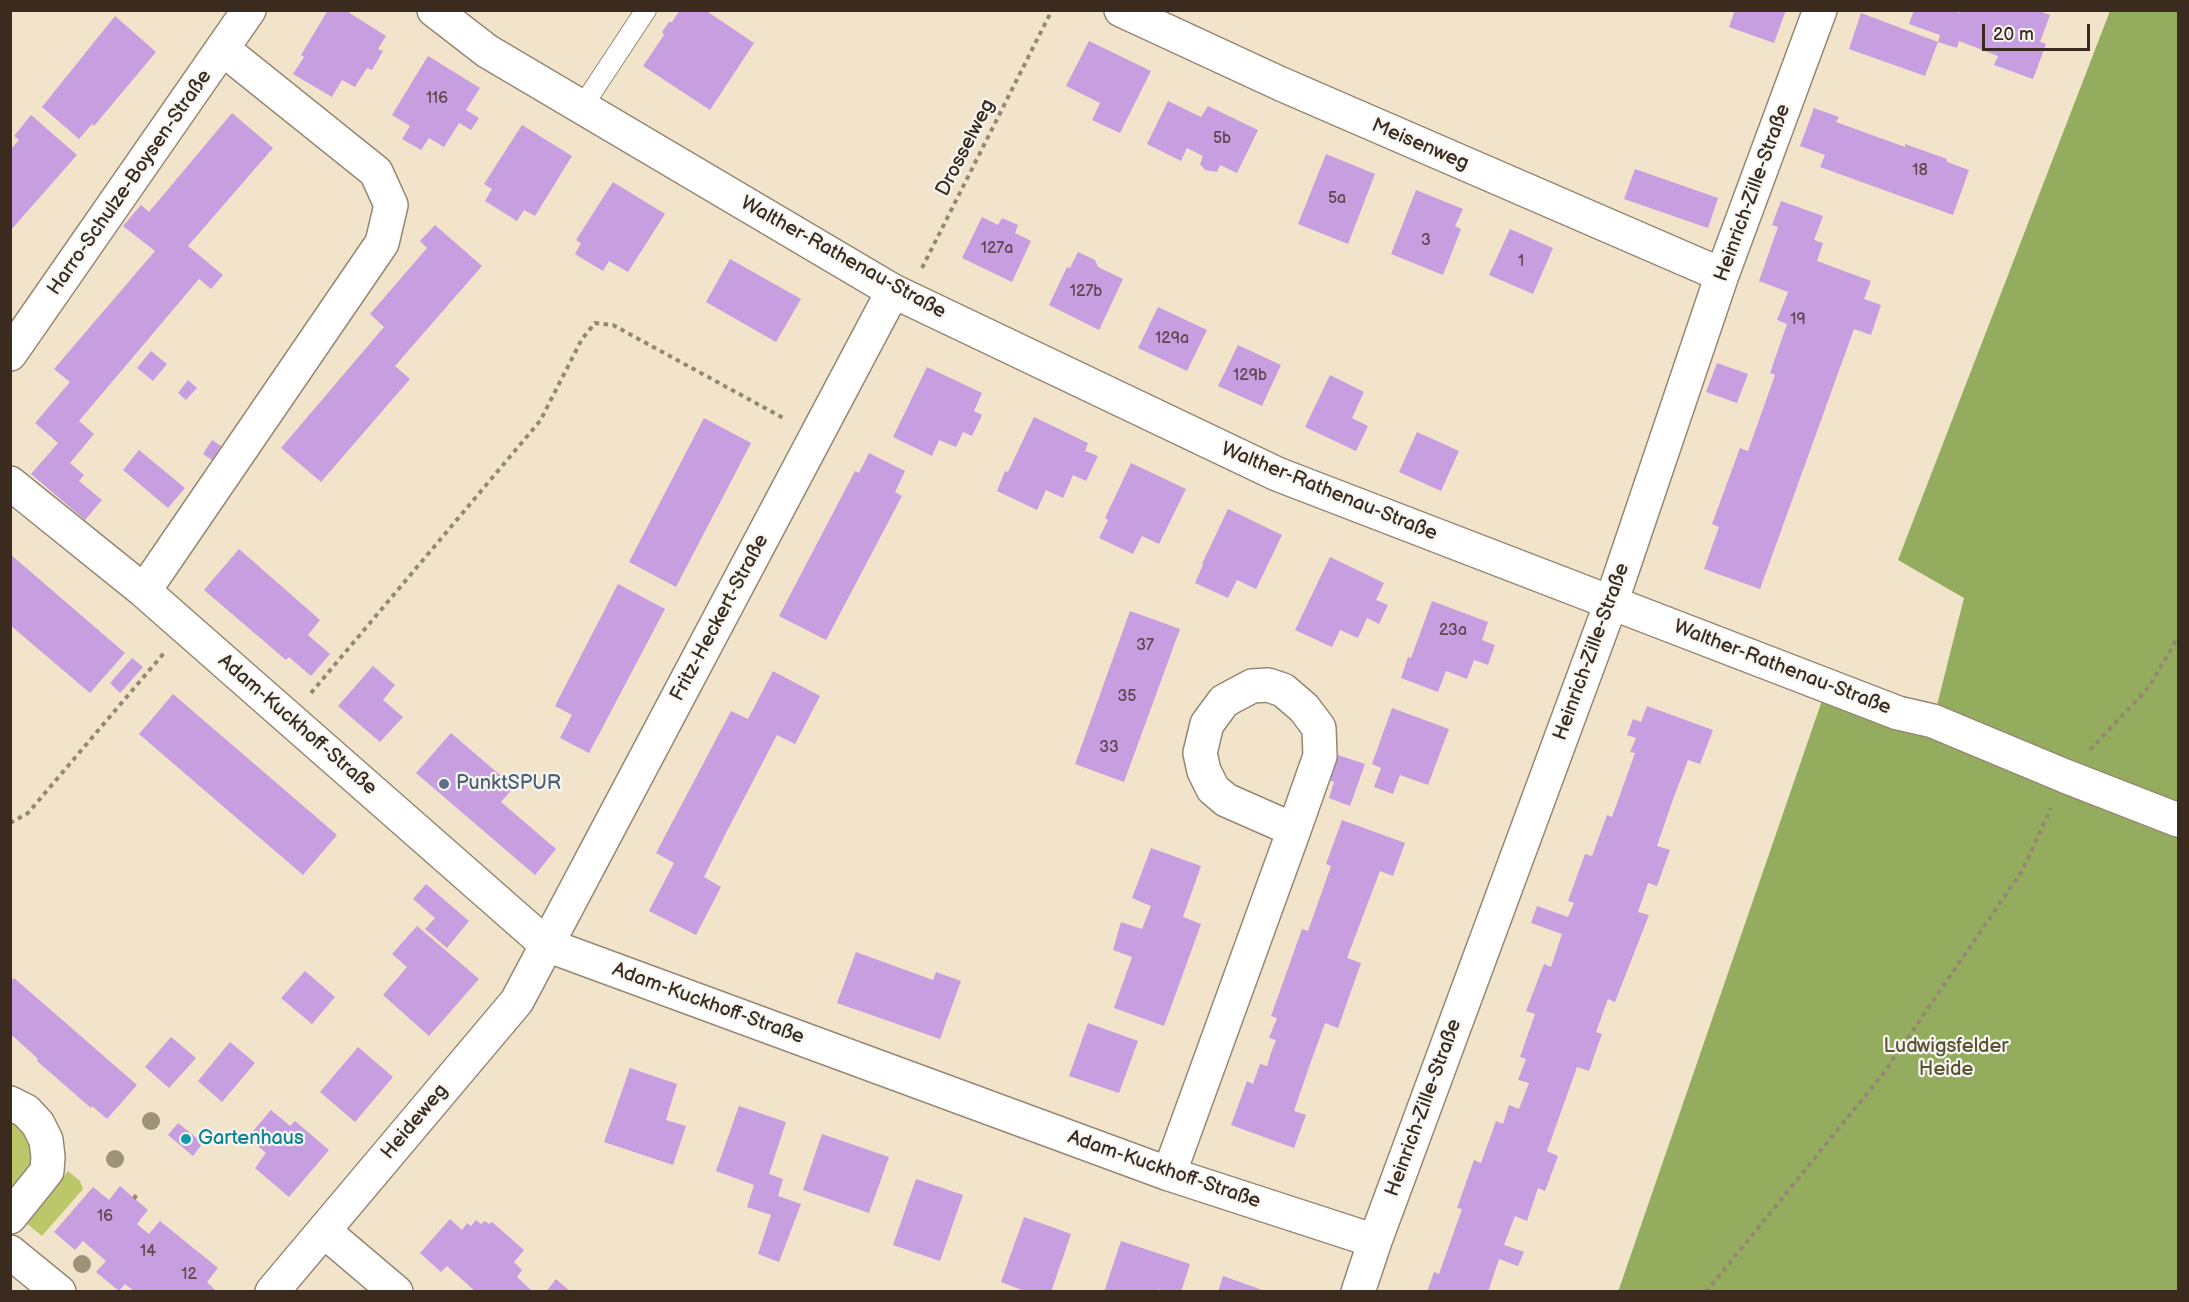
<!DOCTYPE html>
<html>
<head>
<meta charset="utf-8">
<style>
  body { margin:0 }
  #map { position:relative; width:2189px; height:1302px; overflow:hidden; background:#f1e4cb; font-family:"Balsamiq Sans",sans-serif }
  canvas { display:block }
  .frame { position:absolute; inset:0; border:12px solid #3b2a1e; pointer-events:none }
  .scale { position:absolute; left:1982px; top:24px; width:108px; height:27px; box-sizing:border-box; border:3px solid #3b2a1e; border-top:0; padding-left:8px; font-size:18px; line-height:21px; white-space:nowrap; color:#3b2a1e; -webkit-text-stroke:4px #f6f6f2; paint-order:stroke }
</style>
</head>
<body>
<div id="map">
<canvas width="2189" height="1302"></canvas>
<div class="frame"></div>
<div class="scale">20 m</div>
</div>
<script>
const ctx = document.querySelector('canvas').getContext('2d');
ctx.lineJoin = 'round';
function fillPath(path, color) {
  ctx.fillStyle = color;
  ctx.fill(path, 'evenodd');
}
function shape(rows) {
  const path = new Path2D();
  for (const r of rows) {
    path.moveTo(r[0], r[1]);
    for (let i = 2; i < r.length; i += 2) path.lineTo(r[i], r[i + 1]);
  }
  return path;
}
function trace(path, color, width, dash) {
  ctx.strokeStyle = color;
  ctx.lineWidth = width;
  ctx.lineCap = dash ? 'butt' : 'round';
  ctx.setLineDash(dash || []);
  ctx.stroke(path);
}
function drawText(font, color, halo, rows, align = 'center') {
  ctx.font = font + ' "Balsamiq Sans",sans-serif';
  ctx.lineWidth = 4.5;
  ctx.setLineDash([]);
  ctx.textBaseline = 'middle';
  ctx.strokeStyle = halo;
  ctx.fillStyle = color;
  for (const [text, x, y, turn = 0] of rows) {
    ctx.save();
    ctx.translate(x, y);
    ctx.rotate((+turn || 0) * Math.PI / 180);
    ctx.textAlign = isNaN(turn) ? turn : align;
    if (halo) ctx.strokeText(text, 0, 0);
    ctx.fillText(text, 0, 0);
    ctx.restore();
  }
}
const green = shape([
  [11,1116,23,1125,37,1156,11,1200],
  [68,1171,80,1181,83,1189,42,1236,26,1223]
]);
const forest = shape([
  [2110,11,2178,11,2178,1291,1618,1292,1827,686,1933,721,1964,598,1898,560]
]);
const building = shape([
  [328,10,345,10,386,36,378,49,383,51,372,70,367,68,355,87,342,80,332,97,293,74,304,57,301,55],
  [680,10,705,10,754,43,710,110,643,66,664,35,662,32,669,22,672,22],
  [1735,10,1786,10,1774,43,1729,27],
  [1914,10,1953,10,1959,13,1960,10,2037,10,2050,15,2040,42,2046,44,2033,79,1994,65,1998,56,1959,41,1957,48,1938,42,1940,35,1909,24],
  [1861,13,1938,42,1925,76,1849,49],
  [115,16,156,52,94,126,92,124,79,139,42,107],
  [1089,41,1151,71,1120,133,1092,120,1100,103,1066,86],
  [428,56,480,88,466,110,479,118,471,130,459,123,444,147,429,138,421,150,402,139,410,126,392,115],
  [1168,101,1201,117,1208,106,1258,130,1237,173,1220,165,1217,172,1205,170,1200,164,1203,156,1187,148,1181,161,1147,144],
  [1814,108,1839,117,1836,122,1905,147,1905,144,1947,159,1947,162,1969,170,1953,215,1820,167,1825,155,1800,146],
  [232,113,273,148,188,246,223,275,211,289,199,279,79,421,94,434,70,463,84,475,79,481,102,500,85,520,31,474,58,443,35,423,70,382,54,369,155,251,123,226,141,205,149,212],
  [31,115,77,155,10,231,10,150,19,140,14,136],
  [522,125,572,156,535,216,524,210,517,221,485,201,492,189,484,184],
  [1326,154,1375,174,1348,244,1298,224],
  [1635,169,1718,198,1708,228,1624,199],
  [613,182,665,214,628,272,609,261,603,271,575,254,581,243,576,240],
  [1416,190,1463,209,1455,226,1461,229,1443,275,1391,254],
  [1781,201,1823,216,1814,240,1823,243,1817,261,1871,281,1864,299,1881,305,1871,335,1854,329,1760,589,1704,569,1719,527,1712,524,1740,448,1748,451,1775,375,1770,373,1787,324,1777,320,1788,292,1759,281,1778,227,1772,225],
  [982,217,998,225,1002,218,1018,225,1015,233,1031,241,1012,282,962,258],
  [435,225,482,266,395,366,410,379,321,482,281,448,384,327,370,314,427,248,420,241],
  [1510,229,1553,248,1533,294,1489,275],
  [1078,252,1095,260,1098,267,1123,279,1099,330,1049,305,1067,267,1070,268],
  [730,259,801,299,776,342,706,302],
  [1158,307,1207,330,1187,371,1138,348],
  [1238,345,1281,365,1262,406,1218,386],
  [151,351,167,364,153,381,137,368],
  [1717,363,1748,374,1737,403,1706,392],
  [927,367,982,393,974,411,982,415,972,436,963,432,956,447,939,440,932,456,893,437],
  [1330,375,1364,392,1352,418,1368,426,1356,451,1305,427],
  [188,380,197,388,186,400,178,393],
  [1034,417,1088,443,1085,451,1098,456,1086,481,1073,475,1063,498,1046,490,1037,510,997,491,1005,471,1008,472],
  [704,418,751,443,676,587,629,562],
  [1417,432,1459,451,1441,491,1399,472],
  [212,440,221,446,212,460,203,454],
  [139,450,185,488,168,508,123,470],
  [869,453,905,471,895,492,902,496,826,640,779,616,855,471,859,473],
  [1131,463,1186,489,1159,544,1142,536,1133,554,1099,538,1108,520,1105,518],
  [1228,509,1282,535,1256,589,1237,580,1228,598,1195,583,1203,565,1202,564],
  [239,549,320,620,308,635,330,654,311,676,289,657,286,660,204,590],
  [10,554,125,653,90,693,10,625],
  [1330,557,1384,583,1376,600,1388,605,1379,624,1367,618,1358,638,1340,630,1332,647,1295,630],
  [618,584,665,609,589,753,560,738,572,715,555,706],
  [1432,601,1488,622,1482,640,1495,645,1488,665,1474,660,1467,679,1446,671,1438,692,1401,678,1408,657,1411,658],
  [1130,611,1180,629,1124,782,1075,764],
  [132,658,143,667,120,693,110,683],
  [373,666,395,685,383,700,403,717,380,742,338,706],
  [773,671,820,696,795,744,777,735,728,829,704,877,721,887,696,935,649,911,674,863,656,853,731,711,748,719],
  [173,694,337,835,303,875,139,734],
  [1647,706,1713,730,1700,764,1688,760,1672,802,1657,846,1670,850,1657,886,1648,883,1638,912,1649,915,1615,1002,1608,999,1596,1032,1602,1034,1589,1071,1577,1067,1547,1151,1558,1156,1545,1191,1538,1188,1527,1221,1515,1216,1504,1245,1524,1252,1518,1266,1499,1259,1488,1292,1427,1292,1434,1272,1439,1274,1462,1209,1457,1208,1474,1160,1481,1163,1496,1121,1503,1124,1509,1105,1519,1109,1529,1083,1518,1080,1526,1059,1520,1057,1535,1014,1526,1011,1544,964,1551,967,1562,934,1531,923,1537,906,1568,917,1574,903,1568,901,1585,854,1592,856,1607,815,1612,817,1635,753,1630,752,1636,738,1627,735,1633,719,1641,722],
  [1392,708,1449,729,1428,785,1400,775,1393,794,1374,787,1381,768,1372,764],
  [451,733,514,787,501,802,556,849,535,875,416,773],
  [1338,755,1365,764,1350,806,1329,798,1334,782,1329,780],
  [1342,820,1405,843,1393,876,1380,871,1347,958,1361,963,1338,1028,1325,1023,1309,1067,1294,1111,1306,1115,1294,1148,1231,1125,1247,1081,1253,1084,1260,1064,1267,1066,1271,1053,1276,1040,1269,1038,1277,1018,1271,1016,1302,929,1308,931,1331,866,1326,864],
  [1151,848,1201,866,1183,917,1201,924,1164,1026,1114,1008,1132,957,1113,950,1121,922,1142,929,1151,906,1132,898],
  [426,884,469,921,447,948,425,929,435,918,413,899],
  [417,926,479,979,429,1036,383,995,407,967,392,954],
  [856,952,933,980,936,972,961,981,940,1039,837,1003],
  [305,971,335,997,312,1024,281,998],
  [14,978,137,1085,107,1119,92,1106,91,1108,37,1061,38,1059,13,1036,10,1039,10,982],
  [1088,1023,1138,1041,1119,1093,1069,1076],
  [171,1037,196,1058,169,1088,145,1067],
  [230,1042,255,1063,222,1102,198,1081],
  [358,1047,393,1077,355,1122,320,1092],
  [630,1068,677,1084,666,1120,686,1126,673,1165,604,1142],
  [739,1106,786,1122,769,1174,783,1179,778,1196,801,1204,779,1262,758,1254,771,1215,747,1207,754,1185,716,1171],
  [271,1110,290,1126,295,1121,329,1150,289,1197,255,1168,266,1153,248,1137],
  [178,1123,203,1143,193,1156,168,1135],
  [822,1134,889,1157,869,1213,803,1190],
  [916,1179,963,1195,940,1261,893,1245],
  [120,1186,148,1210,137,1224,149,1234,160,1221,218,1268,207,1282,217,1292,135,1292,125,1284,119,1291,96,1272,106,1261,83,1241,75,1250,54,1232,93,1187,109,1200],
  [1024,1217,1071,1234,1051,1292,1027,1292,1001,1282],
  [450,1219,462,1230,467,1223,471,1226,476,1220,481,1224,485,1221,489,1224,492,1222,524,1250,514,1262,522,1270,517,1277,533,1292,476,1292,447,1266,441,1272,420,1253],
  [1121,1241,1190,1264,1181,1292,1165,1292,1158,1289,1157,1292,1104,1292],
  [1223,1276,1265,1291,1265,1292,1218,1292],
  [556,1279,571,1292,546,1292]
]);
const path = shape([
  [922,268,1052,10],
  [311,693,540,421,582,339,595,323,613,325,785,419],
  [2090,750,2149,687,2178,637],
  [10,823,28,813,164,653],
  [134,1199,136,1195],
  [1706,1292,1883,1074,2022,871,2051,808]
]);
const service = shape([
  [582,107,646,10]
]);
const minor = shape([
  [434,10,487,51,893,291,1277,474,1898,713,1933,721,2065,776,2178,820],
  [1121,10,1281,84,1722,275],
  [10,354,249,10],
  [10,483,144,591,547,945,1169,1174,1375,1241],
  [144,591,382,243,391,205,376,172,224,50],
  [10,1103,26,1111,38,1124,46,1140,48,1157,47,1171,10,1217],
  [1169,1174,1294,830,1320,756,1319,728,1304,708,1283,690,1268,685,1252,686,1224,701,1207,724,1200,753,1204,771,1213,789,1226,800,1294,830],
  [324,1231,396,1292],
  [10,1252,59,1292],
  [272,1292,517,1001,893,291],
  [1358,1292,1375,1241,1611,603,1722,275,1820,10]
]);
const trees = [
  [151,1121],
  [115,1159],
  [82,1264]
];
const markers = [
  [444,784,6,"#5c6f8a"],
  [186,1139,6,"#0f9aa8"]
];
const numberNames = [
  ["116",437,99],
  ["5b",1222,139],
  ["18",1920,171],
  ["5a",1337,199],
  ["3",1426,241],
  ["127a",997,249],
  ["1",1521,262],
  ["127b",1086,292],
  ["19",1798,320],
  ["129a",1172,339],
  ["129b",1250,376],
  ["23a",1453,631],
  ["37",1145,646],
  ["35",1127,697],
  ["33",1109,748],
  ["16",105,1217],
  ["14",148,1252],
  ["12",189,1275]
];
const streetNames = [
  ["Meisenweg",1420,145,23],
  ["Drosselweg",966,148,-63],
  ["Harro-Schulze-Boysen-Straße",130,183,-55],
  ["Heinrich-Zille-Straße",1753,193,-70],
  ["Walther-Rathenau-Straße",843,258,29],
  ["Walther-Rathenau-Straße",1329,492,22],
  ["Fritz-Heckert-Straße",720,618,-62],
  ["Heinrich-Zille-Straße",1592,652,-70],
  ["Walther-Rathenau-Straße",1782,668,21],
  ["Adam-Kuckhoff-Straße",297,725,41],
  ["Adam-Kuckhoff-Straße",708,1004,20],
  ["Heinrich-Zille-Straße",1424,1108,-70],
  ["Heideweg",415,1122,-50],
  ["Adam-Kuckhoff-Straße",1164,1170,19]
];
const serviceNames = [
  ["PunktSPUR",456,784]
];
const parkNames = [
  ["Ludwigsfelder",1946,1047],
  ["Heide",1946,1070]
];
const cultureNames = [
  ["Gartenhaus",198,1139]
];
fillPath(green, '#bbc769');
fillPath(forest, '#94ac5d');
fillPath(building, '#c79ee0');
trace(service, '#968774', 22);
trace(minor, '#968774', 36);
trace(path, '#968774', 4, [4.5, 4.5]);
trace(service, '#fff', 20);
trace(minor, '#fff', 33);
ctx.fillStyle = '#9e9376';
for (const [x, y] of trees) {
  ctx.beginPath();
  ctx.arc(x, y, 9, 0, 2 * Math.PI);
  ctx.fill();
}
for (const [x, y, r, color] of markers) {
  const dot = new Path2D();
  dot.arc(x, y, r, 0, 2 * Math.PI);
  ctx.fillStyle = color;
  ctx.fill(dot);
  trace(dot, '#f6f6f2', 2);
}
drawText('16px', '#5e474e', null, numberNames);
drawText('20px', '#3b2a1e', '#f6f6f2', streetNames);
drawText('20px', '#4e5e75', '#f6f6f2', serviceNames, 'left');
drawText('20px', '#5b5131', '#f6f6f2', parkNames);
drawText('20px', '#0d838f', '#f6f6f2', cultureNames, 'left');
</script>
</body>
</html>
